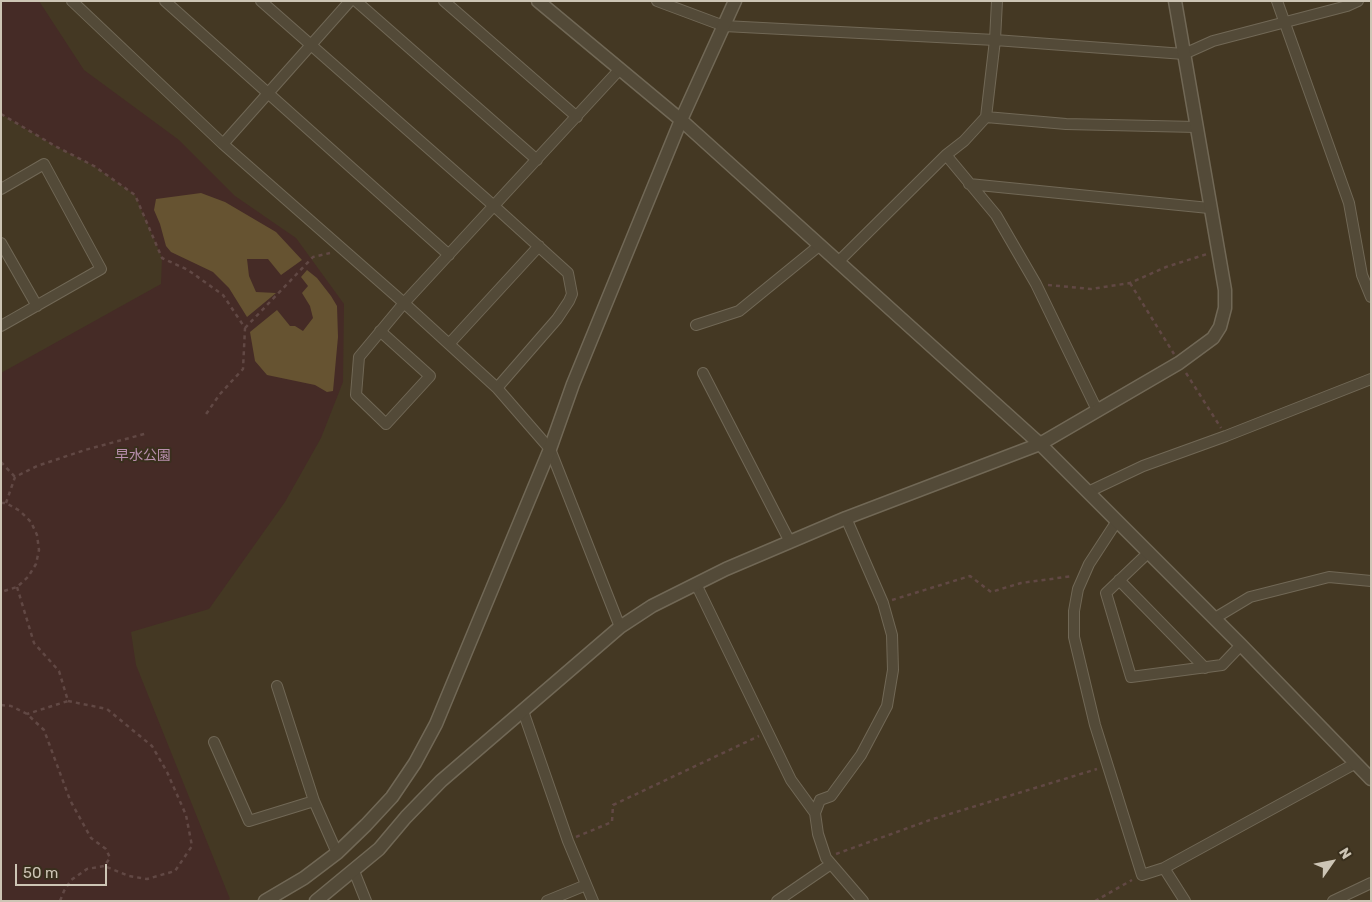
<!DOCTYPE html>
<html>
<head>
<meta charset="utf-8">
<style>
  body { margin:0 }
  #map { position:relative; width:1372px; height:902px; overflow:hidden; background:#443823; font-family:Rubik,sans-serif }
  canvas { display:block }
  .frame { position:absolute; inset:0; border:2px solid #cdc5b5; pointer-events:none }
  .north { position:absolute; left:1307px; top:837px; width:50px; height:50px; -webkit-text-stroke:4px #392f1d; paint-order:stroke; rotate:57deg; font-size:14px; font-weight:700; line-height:20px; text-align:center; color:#cdc5b5 }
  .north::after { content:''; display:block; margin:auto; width:18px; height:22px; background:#cdc5b5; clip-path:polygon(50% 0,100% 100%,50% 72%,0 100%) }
  .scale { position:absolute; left:15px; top:864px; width:92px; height:22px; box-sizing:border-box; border:2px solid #cdc5b5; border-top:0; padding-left:6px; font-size:15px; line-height:18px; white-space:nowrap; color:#cdc5b5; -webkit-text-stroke:4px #392f1d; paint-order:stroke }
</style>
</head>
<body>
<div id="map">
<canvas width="1372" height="902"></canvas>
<div class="frame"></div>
<div class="north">N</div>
<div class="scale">50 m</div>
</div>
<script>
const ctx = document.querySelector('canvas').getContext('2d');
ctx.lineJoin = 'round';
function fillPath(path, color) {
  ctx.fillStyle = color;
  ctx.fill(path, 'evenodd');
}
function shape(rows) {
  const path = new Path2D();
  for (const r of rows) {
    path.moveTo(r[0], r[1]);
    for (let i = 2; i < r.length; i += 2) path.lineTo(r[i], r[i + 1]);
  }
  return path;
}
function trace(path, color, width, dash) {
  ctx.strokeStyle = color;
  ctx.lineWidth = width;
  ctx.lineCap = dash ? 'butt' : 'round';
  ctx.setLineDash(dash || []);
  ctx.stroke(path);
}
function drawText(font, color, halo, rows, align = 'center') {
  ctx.font = font + ' Rubik,"Noto Sans JP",sans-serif';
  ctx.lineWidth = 4;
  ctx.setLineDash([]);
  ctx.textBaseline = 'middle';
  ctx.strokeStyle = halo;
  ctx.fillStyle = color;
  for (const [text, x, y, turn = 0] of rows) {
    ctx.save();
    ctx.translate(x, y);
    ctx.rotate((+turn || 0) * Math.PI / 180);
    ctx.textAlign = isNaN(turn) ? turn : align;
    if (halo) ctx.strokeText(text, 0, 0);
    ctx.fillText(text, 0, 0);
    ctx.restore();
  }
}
const green = shape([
  [1,1,39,1,84,70,179,140,235,196,296,238,344,304,343,382,321,438,285,502,209,609,131,632,136,665,230,899,226,901,1,901,1,373,161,284,162,258,135,195,94,166,55,146,1,114]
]);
const water = shape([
  [201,193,225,202,276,232,302,260,281,275,268,259,247,259,249,276,256,292,276,293,247,317,229,288,213,272,171,252,166,246,160,224,154,210,156,199],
  [307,270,317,278,331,296,337,306,338,337,333,391,327,392,315,385,267,375,255,361,250,332,277,310,290,326,295,326,303,331,313,318,310,306,302,293,308,286,301,277]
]);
const path = shape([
  [1,114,55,146,94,166,135,195,162,258,188,270,223,295,245,328,243,369,220,394,204,417],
  [1130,283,1174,354],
  [1048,285,1091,289,1130,283,1166,267,1207,254],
  [245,328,313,257,330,253],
  [1186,373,1221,428],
  [1,462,15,477],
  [1,503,6,503,20,511,31,522,37,535,39,550,36,564,28,577,17,587,1,592],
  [6,503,15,477,37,466,85,450,148,433],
  [17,587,34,643,59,671,68,701,27,714],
  [892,600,970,576,991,592,1021,583,1073,576],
  [68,701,107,709,152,746,167,772,186,815,192,846,175,871,147,879,129,876,104,866],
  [1,705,11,706,27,714,44,730,70,800,91,838,106,849,110,858,104,866,87,869,71,880,64,891,60,901],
  [576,837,612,822,613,805,759,736],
  [836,854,930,820,1097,769],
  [1095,901,1132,880]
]);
const minor = shape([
  [72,1,223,144,404,303,497,388,550,449,620,627],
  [165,1,449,255],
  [261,1,494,206,568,273,572,294,569,301,557,319,497,388],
  [356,1,537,160],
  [444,1,577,117],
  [657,1,724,26,995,40,1184,54,1213,41,1347,6,1358,1],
  [1277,1,1349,203,1362,275,1371,297],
  [986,117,1066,124,1196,127],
  [223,144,350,1],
  [946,155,996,215,1036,284,1097,410],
  [969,184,1209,208],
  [1,189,44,164,101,269,1,326],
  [1,243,37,306],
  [838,262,946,155,964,141,986,117,995,40,997,1],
  [696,325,739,311,820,245],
  [380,331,430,376,386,424,356,395,359,357,404,303,620,69],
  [449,344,539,246],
  [703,373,790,542],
  [1088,492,1143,466,1226,436,1371,379],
  [846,518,883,603,892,635,893,670,887,706,861,755,831,796,820,800,815,813,818,834,826,858,863,901],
  [1117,521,1089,564,1078,589,1074,611,1074,637,1095,725,1142,875,1164,868,1356,763],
  [1149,552,1106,593,1131,677,1222,665,1241,645],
  [1119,580,1205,668],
  [696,584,791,780,815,813],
  [1215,618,1250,597,1329,577,1371,581],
  [277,686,314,801,337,853],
  [523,711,568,841,593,901],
  [214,742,249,821,314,801],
  [1164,868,1185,901],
  [354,871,366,901],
  [547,901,586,885],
  [777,901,831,864],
  [1333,901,1371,883]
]);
const tertiary = shape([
  [538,1,681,120,1040,444,1241,645,1371,779],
  [265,901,304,878,337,853,366,825,392,797,415,763,436,724,550,449,573,384,681,120,735,1],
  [316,901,379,849,406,817,441,781,620,627,652,606,726,569,846,518,1040,444,1179,363,1213,338,1220,327,1225,308,1225,290,1175,1]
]);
const parkNames = [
  ["早水公園",143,456]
];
fillPath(green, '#452b26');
fillPath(water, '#665331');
trace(minor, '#716856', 12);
trace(tertiary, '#716856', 15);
trace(path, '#614844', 2.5, [4, 4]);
trace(minor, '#534a38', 10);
trace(tertiary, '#534a38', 12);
drawText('14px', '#b88fac', '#392f1d', parkNames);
</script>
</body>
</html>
